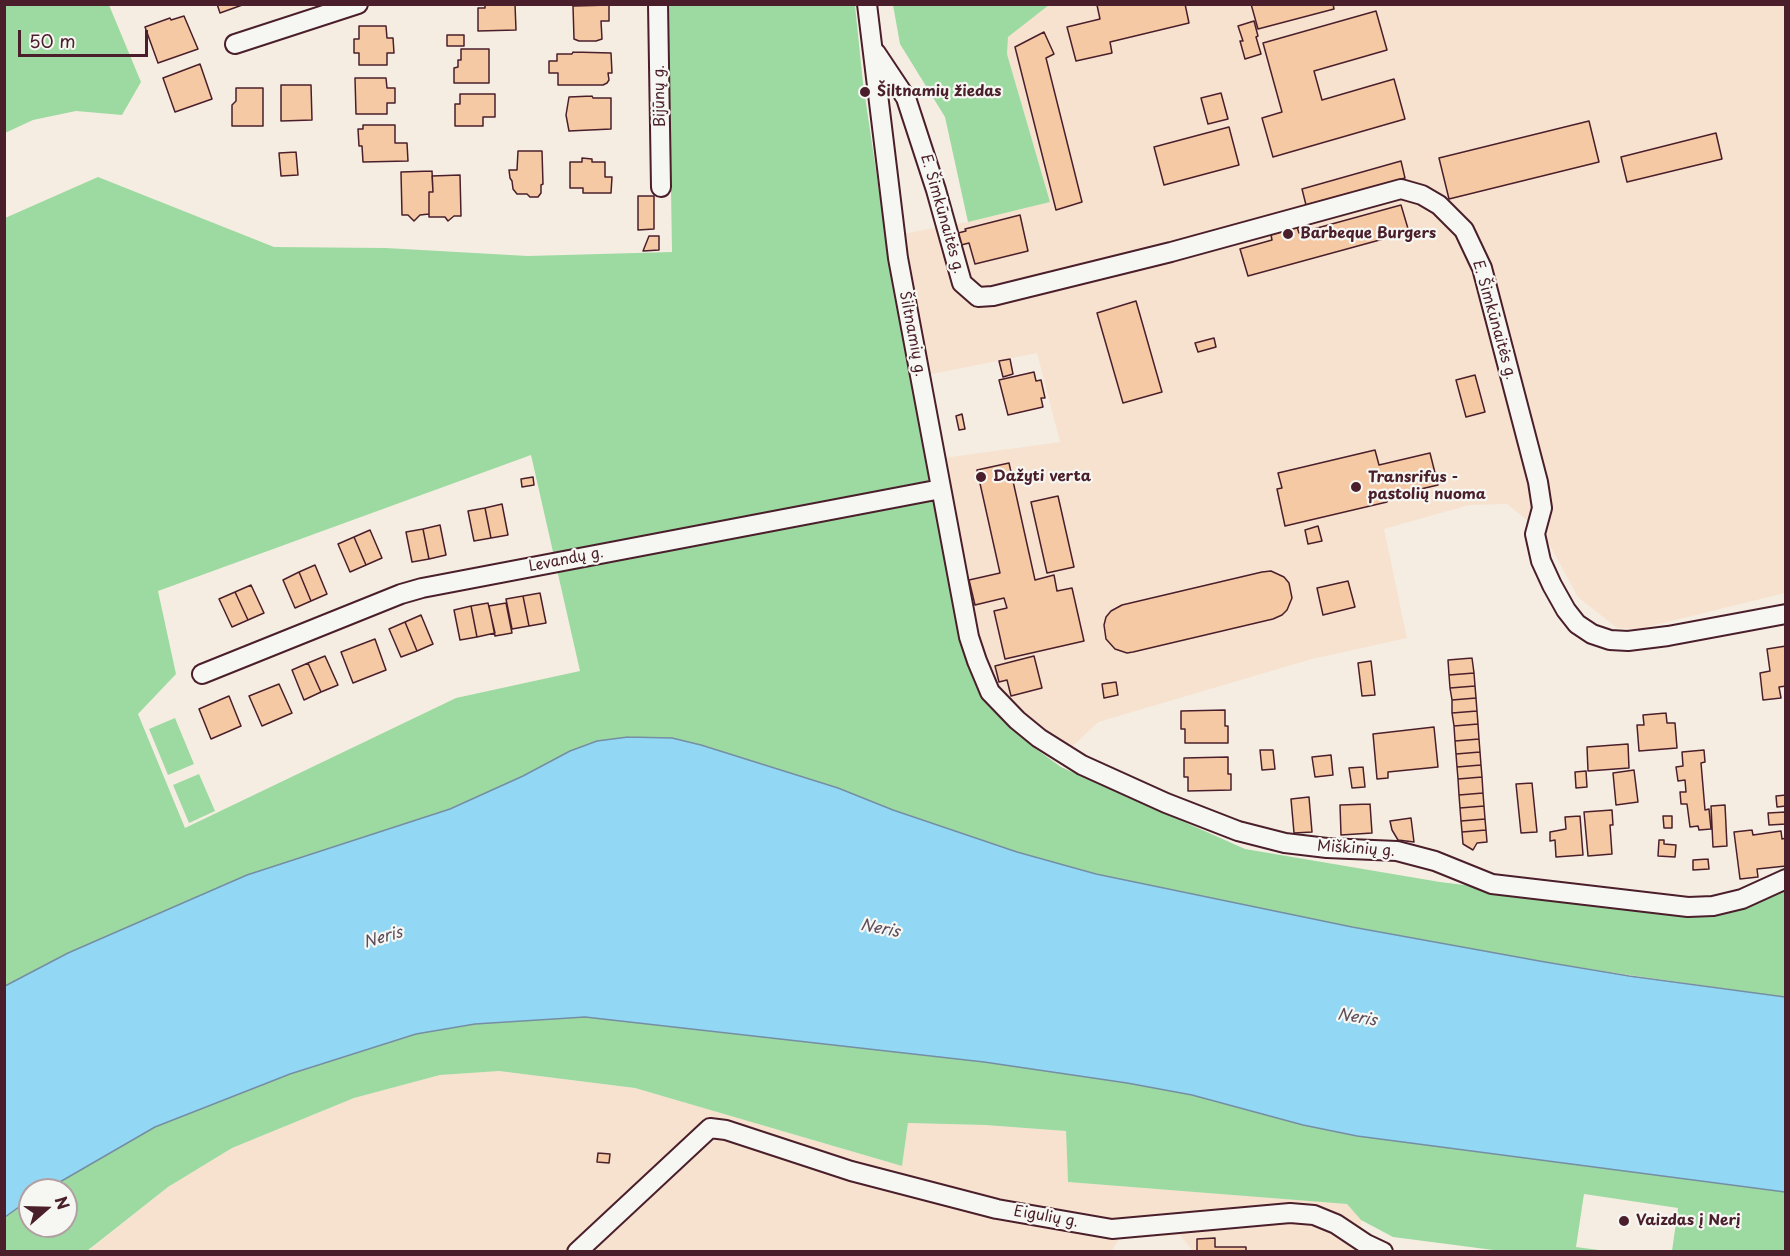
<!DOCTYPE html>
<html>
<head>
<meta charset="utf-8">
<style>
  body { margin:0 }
  #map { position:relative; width:1790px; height:1256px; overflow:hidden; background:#f6ede2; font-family:"Playpen Sans",sans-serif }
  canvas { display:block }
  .frame { position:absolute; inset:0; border:6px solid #4a1f2b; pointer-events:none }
  .north { position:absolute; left:18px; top:1178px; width:60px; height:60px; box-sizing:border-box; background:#f6f6f2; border:2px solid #b1a0a2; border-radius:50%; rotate:70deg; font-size:16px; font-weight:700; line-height:24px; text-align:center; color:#4a1f2b }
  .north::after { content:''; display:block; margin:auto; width:21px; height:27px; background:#4a1f2b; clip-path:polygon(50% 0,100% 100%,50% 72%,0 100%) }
  .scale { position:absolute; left:18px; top:30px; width:130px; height:27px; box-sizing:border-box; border:3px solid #4a1f2b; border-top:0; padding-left:8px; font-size:18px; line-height:21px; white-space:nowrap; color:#4a1f2b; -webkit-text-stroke:4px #f6f6f2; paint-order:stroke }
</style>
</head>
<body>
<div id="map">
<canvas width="1790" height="1256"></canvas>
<div class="frame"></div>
<div class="north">N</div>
<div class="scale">50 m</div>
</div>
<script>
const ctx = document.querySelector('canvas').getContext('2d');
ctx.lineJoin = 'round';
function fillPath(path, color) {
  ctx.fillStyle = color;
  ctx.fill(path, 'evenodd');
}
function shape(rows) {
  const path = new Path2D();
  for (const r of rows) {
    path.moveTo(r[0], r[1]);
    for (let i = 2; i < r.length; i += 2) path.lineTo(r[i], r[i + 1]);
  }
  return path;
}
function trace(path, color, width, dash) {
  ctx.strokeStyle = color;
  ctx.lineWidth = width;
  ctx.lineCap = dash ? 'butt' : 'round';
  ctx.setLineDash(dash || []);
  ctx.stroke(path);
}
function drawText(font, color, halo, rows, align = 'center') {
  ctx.font = font + ' "Playpen Sans",sans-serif';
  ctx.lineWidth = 4.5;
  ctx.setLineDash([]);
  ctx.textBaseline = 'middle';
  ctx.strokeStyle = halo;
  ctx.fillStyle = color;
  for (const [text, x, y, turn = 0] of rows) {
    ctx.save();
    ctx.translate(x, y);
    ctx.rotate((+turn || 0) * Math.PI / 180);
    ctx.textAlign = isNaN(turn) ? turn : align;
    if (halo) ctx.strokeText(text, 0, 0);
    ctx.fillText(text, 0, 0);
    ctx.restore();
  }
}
const built = shape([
  [1049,5,1785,5,1785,593,1639,629,1617,628,1578,597,1543,533,1507,504,1469,505,1384,529,1407,638,1312,659,1098,722,1071,748,1010,702,995,683,986,659,976,624,943,458,1060,442,1037,353,927,375,902,234,968,222,1050,202,1007,54,1008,37],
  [500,1071,635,1088,902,1166,908,1123,985,1125,1066,1131,1068,1182,1348,1204,1361,1220,1362,1251,1193,1251,1180,1235,1119,1239,1111,1252,87,1252,168,1187,232,1148,354,1098,440,1075]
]);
const green = shape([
  [4,5,109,5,141,82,122,115,76,111,33,120,5,133],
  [668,5,855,5,863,83,888,251,951,590,1017,731,1036,749,1061,767,1245,849,1440,882,1705,915,1785,891,1785,997,1629,975,1545,962,1352,927,1096,874,1017,852,893,810,838,788,701,745,672,738,570,751,523,776,450,809,247,875,68,953,5,986,5,218,98,177,274,247,386,248,528,256,672,252],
  [531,455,580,671,456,698,185,828,138,714,176,674,158,591],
  [893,5,1049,5,1008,37,1007,54,1050,202,968,222,945,117,900,44],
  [175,718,194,764,168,775,149,729],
  [199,774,215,811,189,823,173,785],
  [585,1017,984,1062,1127,1083,1192,1095,1303,1125,1357,1136,1786,1192,1785,1251,1672,1251,1678,1208,1584,1194,1576,1247,1607,1251,1501,1251,1393,1237,1361,1220,1347,1204,1068,1182,1066,1131,985,1125,908,1123,902,1166,635,1088,499,1071,440,1075,354,1098,232,1148,168,1187,87,1251,5,1252,5,1217,30,1199,30,1226,66,1226,66,1190,46,1190,155,1127,290,1074,416,1034,475,1024]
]);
const water = shape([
  [628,737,672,738,701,745,838,788,893,810,1017,852,1096,874,1352,927,1545,962,1629,976,1785,997,1785,1192,1357,1136,1303,1125,1192,1095,1127,1083,984,1062,585,1017,475,1024,416,1034,290,1074,155,1127,46,1190,30,1190,30,1199,5,1217,5,986,68,953,247,875,450,809,523,776,570,751,597,741,628,737]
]);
const building = shape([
  [217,4,245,4,220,13,217,4],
  [485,4,515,4,516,30,478,31,478,8,485,8,485,4],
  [1099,4,1185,4,1189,23,1110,42,1112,53,1076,61,1067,27,1100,19,1097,5,1099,4],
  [1251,4,1333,4,1334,9,1258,29,1251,4],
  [609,5,609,21,601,21,602,39,596,41,579,41,574,39,573,6,609,5],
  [1376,11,1387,50,1314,71,1322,100,1394,79,1405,119,1273,157,1262,118,1282,112,1263,43,1376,11],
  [184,16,198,49,158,63,145,27,170,18,171,20,184,16],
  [1254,21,1258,36,1256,37,1261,54,1245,59,1240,41,1243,41,1238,26,1254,21],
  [359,26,386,26,387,38,393,38,394,53,387,53,387,65,359,65,359,53,354,53,354,39,359,39,359,26],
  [1044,32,1054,54,1046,58,1082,202,1056,210,1015,47,1044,32],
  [447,35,464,35,464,46,447,46,447,35],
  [461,49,489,49,489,83,454,83,454,68,458,67,458,60,461,60,461,49],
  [573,52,611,53,612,73,608,73,609,80,607,83,603,85,558,85,558,73,549,73,549,61,557,61,557,54,572,54,573,52],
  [200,64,212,99,175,112,163,78,200,64],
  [355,78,386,78,387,88,395,88,395,103,387,103,387,114,356,114,355,78],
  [281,85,311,85,312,120,281,121,281,85],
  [236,88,263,88,263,126,232,126,232,105,236,101,236,88],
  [1221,93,1228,119,1208,124,1201,98,1221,93],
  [460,94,495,94,495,117,483,117,483,126,455,126,455,104,460,104,460,94],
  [592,96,593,98,611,98,611,129,569,131,566,115,569,97,592,96],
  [1589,121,1599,162,1449,199,1439,158,1589,121],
  [363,125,395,125,395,143,407,143,408,161,363,162,362,146,359,146,358,129,363,129,363,125],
  [1229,127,1239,165,1164,185,1154,147,1229,127],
  [1716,133,1722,159,1627,182,1621,157,1716,133],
  [518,151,542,151,543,184,541,185,541,193,538,197,530,197,527,194,517,194,513,189,512,181,510,178,509,170,517,170,518,151],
  [296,152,298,175,281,176,279,153,296,152],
  [582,158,592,159,592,162,605,162,605,177,612,177,611,193,583,193,583,188,570,188,570,162,582,162,582,158],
  [1401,161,1405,178,1306,205,1302,189,1401,161],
  [432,171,433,192,429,192,429,214,420,215,414,221,408,215,402,215,401,172,432,171],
  [460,175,461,216,454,216,448,221,445,217,429,217,429,192,433,192,432,176,460,175],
  [638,196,654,196,654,229,638,230,638,196],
  [1401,205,1409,232,1248,276,1240,249,1272,240,1271,235,1297,227,1299,233,1401,205],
  [1020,215,1028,251,975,264,969,243,961,245,958,233,966,231,965,229,1020,215],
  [649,236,659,236,659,250,643,251,649,236],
  [1136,301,1162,392,1123,403,1097,313,1136,301],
  [1214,338,1216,347,1198,352,1195,343,1214,338],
  [1010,359,1013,374,1003,377,999,361,1010,359],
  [1034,372,1036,381,1041,380,1045,398,1041,398,1043,407,1008,415,999,380,1034,372],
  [1475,375,1485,412,1466,417,1456,380,1475,375],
  [962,414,965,429,959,430,956,416,962,414],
  [1375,450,1379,465,1430,453,1438,485,1386,497,1387,502,1285,526,1277,489,1282,488,1278,473,1375,450],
  [1009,463,1035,580,1054,575,1057,591,1072,588,1084,641,1005,659,994,611,1007,608,1004,598,975,605,969,580,1000,573,977,470,1009,463],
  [533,477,534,485,522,487,521,479,533,477],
  [1058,496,1074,567,1047,573,1031,502,1058,496],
  [502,504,508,535,491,538,485,508,502,504],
  [485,508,491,538,474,541,468,511,485,508],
  [440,525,446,555,429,559,423,529,440,525],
  [1318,526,1322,541,1308,544,1305,530,1318,526],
  [423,529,429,559,412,562,406,532,423,529],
  [370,530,382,558,366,565,354,537,370,530],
  [354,537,366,565,350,572,338,544,354,537],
  [315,565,327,594,311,601,299,572,315,565],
  [1271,571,1284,577,1289,583,1292,598,1287,610,1282,615,1273,619,1133,652,1127,653,1115,649,1106,639,1104,625,1106,617,1111,611,1122,605,1262,572,1271,571],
  [299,572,311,601,295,608,283,580,299,572],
  [1348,581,1355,607,1323,615,1317,588,1348,581],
  [251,585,264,613,248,620,235,592,251,585],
  [235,592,248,620,232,627,219,599,235,592],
  [540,593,546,623,529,626,523,596,540,593],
  [523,596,529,626,512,629,506,599,523,596],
  [488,603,495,633,477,637,471,606,488,603],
  [506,603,512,633,495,636,489,606,506,603],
  [471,606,477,637,460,640,454,610,471,606],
  [421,615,433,644,417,651,405,622,421,615],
  [405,622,417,651,401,657,389,629,405,622],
  [375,639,386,670,353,683,341,652,375,639],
  [1786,646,1786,686,1779,687,1781,698,1763,700,1760,673,1770,671,1767,649,1786,646],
  [325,656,338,685,321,692,308,663,325,656],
  [1034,656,1042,688,1011,696,1007,680,999,682,995,666,1034,656],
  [1472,658,1474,673,1449,675,1448,660,1472,658],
  [1371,661,1375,695,1362,696,1358,663,1371,661],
  [308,663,321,692,304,700,292,670,308,663],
  [1474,673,1475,686,1450,688,1449,675,1474,673],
  [1116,682,1118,695,1104,698,1102,684,1116,682],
  [279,684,292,713,262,726,249,696,279,684],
  [1475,686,1476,698,1452,700,1450,688,1475,686],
  [229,696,241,726,211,739,199,709,229,696],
  [1476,698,1477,711,1452,713,1452,700,1476,698],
  [1225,710,1225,726,1228,726,1228,743,1185,743,1185,729,1181,729,1181,711,1225,710],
  [1477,711,1478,724,1454,726,1452,713,1477,711],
  [1666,713,1667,723,1675,723,1677,748,1639,751,1637,725,1644,725,1643,715,1666,713],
  [1478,724,1479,739,1455,741,1454,726,1478,724],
  [1434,727,1438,767,1388,772,1388,778,1377,779,1373,734,1434,727],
  [1479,739,1480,752,1456,754,1455,741,1479,739],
  [1628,744,1629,768,1588,771,1587,747,1628,744],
  [1260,750,1273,750,1275,769,1262,770,1260,750],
  [1704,750,1705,762,1701,763,1705,810,1709,809,1711,829,1699,830,1698,826,1690,827,1687,804,1681,804,1680,792,1686,792,1685,780,1678,781,1676,767,1683,766,1682,752,1704,750],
  [1480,752,1481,765,1457,767,1456,754,1480,752],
  [1331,755,1333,775,1315,777,1312,757,1331,755],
  [1228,757,1228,774,1231,774,1231,790,1188,791,1188,777,1184,777,1184,758,1228,757],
  [1481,765,1482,777,1458,779,1457,767,1481,765],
  [1363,767,1365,787,1352,788,1349,768,1363,767],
  [1634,770,1638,802,1616,805,1613,773,1634,770],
  [1586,771,1587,787,1576,788,1575,772,1586,771],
  [1482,777,1483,793,1459,795,1458,779,1482,777],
  [1532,783,1537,832,1521,833,1516,784,1532,783],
  [1483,793,1484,806,1460,808,1459,795,1483,793],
  [1786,795,1786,806,1777,807,1776,796,1786,795],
  [1309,797,1312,832,1294,833,1291,799,1309,797],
  [1370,804,1372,833,1341,835,1340,805,1370,804],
  [1725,805,1727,846,1713,847,1711,806,1725,805],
  [1484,806,1485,819,1461,821,1460,808,1484,806],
  [1612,810,1613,825,1610,825,1612,854,1588,856,1584,812,1612,810],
  [1786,812,1786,824,1769,825,1768,813,1786,812],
  [1580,816,1583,855,1556,857,1555,840,1550,841,1550,832,1566,829,1565,817,1580,816],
  [1663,816,1672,816,1672,828,1664,828,1663,816],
  [1411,818,1414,842,1398,840,1392,830,1390,821,1411,818],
  [1485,819,1486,830,1462,832,1461,821,1485,819],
  [1486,830,1487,842,1477,843,1473,850,1463,844,1462,832,1486,830],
  [1752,830,1753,835,1781,831,1782,839,1786,838,1786,866,1757,869,1758,877,1740,879,1734,832,1752,830],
  [1659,840,1664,840,1664,844,1676,845,1675,857,1658,856,1659,840],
  [1708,859,1709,869,1693,870,1693,860,1708,859],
  [598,1153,610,1154,609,1163,597,1162,598,1153],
  [1215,1238,1215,1247,1246,1247,1246,1252,1197,1252,1197,1239,1215,1238]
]);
const minor = shape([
  [658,4,661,187],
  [867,4,898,258,969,637,977,661,990,692,1017,720,1039,738,1082,765,1166,803,1238,831,1285,843,1327,848,1397,851,1435,861,1492,884,1688,907,1713,906,1742,899,1786,879],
  [235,44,358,4],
  [876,53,906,98,936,190,962,283,978,297,993,296,1171,252,1401,189,1422,195,1439,205,1464,230,1482,268,1538,482,1542,508,1535,534,1541,561,1552,585,1566,610,1577,624,1592,634,1610,640,1628,641,1668,636,1786,614],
  [202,674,401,594,422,588,941,489],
  [577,1252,710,1128,726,1130,851,1171,997,1209,1112,1229,1290,1213,1314,1215,1336,1224,1366,1244,1383,1252]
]);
const markers = [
  [865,92,6,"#4a1f2b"],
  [1288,234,6,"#4a1f2b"],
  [981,477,6,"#4a1f2b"],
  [1356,487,6,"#4a1f2b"],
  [1624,1221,6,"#4a1f2b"]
];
const poiNames = [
  ["Šiltnamių žiedas",877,92],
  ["Barbeque Burgers",1300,234],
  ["Dažyti verta",993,477],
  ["Transrifus -",1368,478],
  ["pastolių nuoma",1368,495],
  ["Vaizdas į Nerį",1636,1221]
];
const streetNames = [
  ["Bijūnų g.",660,96,-91],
  ["E. Šimkūnaitės g.",942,214,74],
  ["E. Šimkūnaitės g.",1494,320,74],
  ["Šiltnamių g.",912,334,79],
  ["Levandų g.",566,560,-11],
  ["Miškinių g.",1356,849,4],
  ["Eigulių g.",1046,1217,10]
];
const waterNames = [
  ["Neris",880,929,11],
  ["Neris",383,938,-16],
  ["Neris",1357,1018,10]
];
fillPath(built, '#f6e2cf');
fillPath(green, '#9ddaa1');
fillPath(water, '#92d8f4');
trace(water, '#758ea4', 1.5);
fillPath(building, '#f5c9a4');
trace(building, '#4a1f2b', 1.5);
trace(minor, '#4a1f2b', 22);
trace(minor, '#f6f6f2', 18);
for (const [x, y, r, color] of markers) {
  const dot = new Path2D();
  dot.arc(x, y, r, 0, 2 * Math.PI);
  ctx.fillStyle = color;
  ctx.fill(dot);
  trace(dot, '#f6f6f2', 2);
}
drawText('bold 15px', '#4a1f2b', '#f6f6f2', poiNames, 'left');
drawText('15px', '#4a1f2b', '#f6f6f2', streetNames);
drawText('italic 16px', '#5c4d5d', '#f6f6f2', waterNames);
</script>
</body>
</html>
